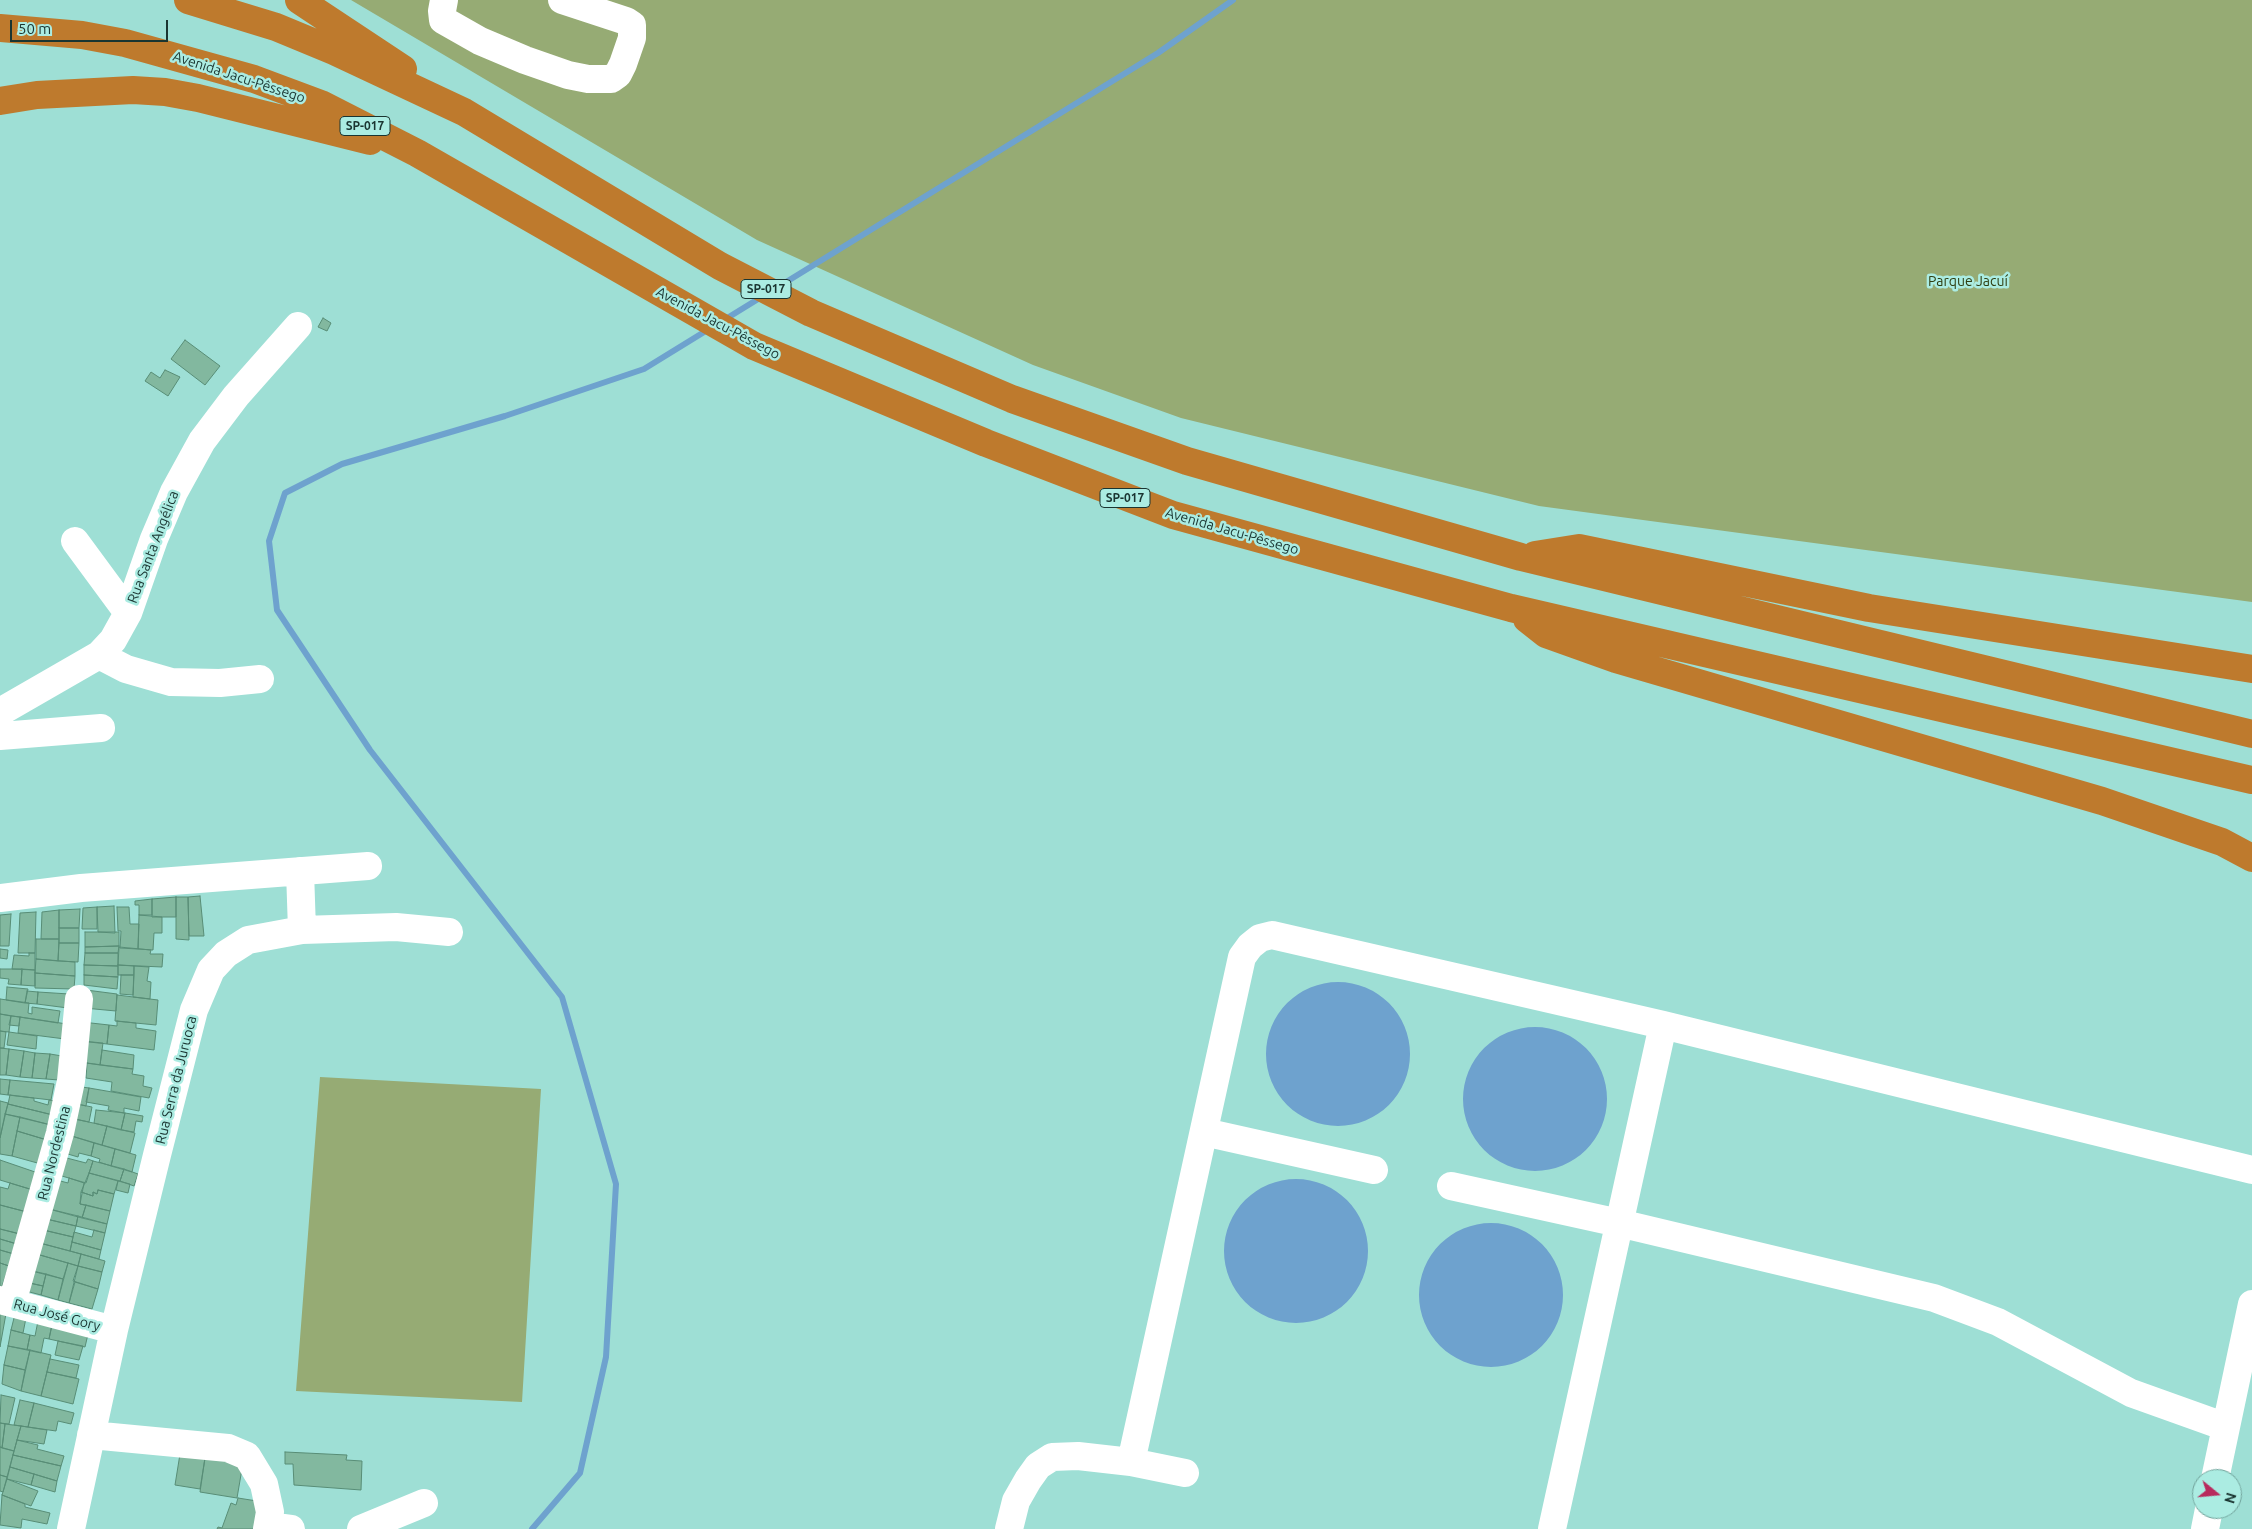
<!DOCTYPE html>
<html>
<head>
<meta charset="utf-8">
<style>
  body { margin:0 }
  #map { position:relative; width:2252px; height:1529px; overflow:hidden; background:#9edfd5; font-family:Ubuntu,sans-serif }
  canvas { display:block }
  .north { position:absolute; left:2192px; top:1469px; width:50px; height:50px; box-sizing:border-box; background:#abece2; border:1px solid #71a39b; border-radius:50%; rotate:107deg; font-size:14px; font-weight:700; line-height:20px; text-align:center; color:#1a3531 }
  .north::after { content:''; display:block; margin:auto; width:18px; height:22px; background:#b82a5d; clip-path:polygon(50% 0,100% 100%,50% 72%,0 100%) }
  .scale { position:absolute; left:10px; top:20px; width:158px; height:22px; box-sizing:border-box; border:2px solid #1a3531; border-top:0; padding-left:6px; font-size:15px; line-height:18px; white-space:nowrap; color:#1a3531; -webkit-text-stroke:4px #abece2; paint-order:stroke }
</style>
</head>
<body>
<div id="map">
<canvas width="2252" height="1529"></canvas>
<div class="north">N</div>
<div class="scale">50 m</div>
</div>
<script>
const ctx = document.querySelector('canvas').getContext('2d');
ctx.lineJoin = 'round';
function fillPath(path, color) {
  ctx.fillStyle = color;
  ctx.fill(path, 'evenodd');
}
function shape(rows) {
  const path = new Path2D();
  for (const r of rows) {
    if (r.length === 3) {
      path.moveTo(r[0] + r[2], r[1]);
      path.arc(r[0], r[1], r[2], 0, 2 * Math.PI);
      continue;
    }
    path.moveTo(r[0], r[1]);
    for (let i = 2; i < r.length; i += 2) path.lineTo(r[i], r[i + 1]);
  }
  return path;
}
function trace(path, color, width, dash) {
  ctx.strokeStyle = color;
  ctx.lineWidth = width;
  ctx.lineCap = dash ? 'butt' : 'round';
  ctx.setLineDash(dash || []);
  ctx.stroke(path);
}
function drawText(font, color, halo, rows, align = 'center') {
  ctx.font = font + ' Ubuntu,sans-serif';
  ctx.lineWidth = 5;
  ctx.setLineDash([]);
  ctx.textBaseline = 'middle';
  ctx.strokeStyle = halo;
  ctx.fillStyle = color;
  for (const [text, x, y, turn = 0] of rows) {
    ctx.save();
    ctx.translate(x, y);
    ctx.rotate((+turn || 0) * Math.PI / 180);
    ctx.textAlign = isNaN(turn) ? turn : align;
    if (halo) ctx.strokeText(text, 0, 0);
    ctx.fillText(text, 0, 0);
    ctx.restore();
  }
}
const green = shape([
  [351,0,2252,0,2252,602,1539,506,1181,418,1033,365,757,240],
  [320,1077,541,1089,522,1402,296,1391]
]);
const water = shape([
  [1338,1054,72],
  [1535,1099,72],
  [1296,1251,72],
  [1491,1295,72]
]);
const stream = shape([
  [778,287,1158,53,1233,0],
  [724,320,763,296],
  [532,1529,580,1473,606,1357,616,1184,562,997,370,750,277,610,269,541,285,493,342,464,505,416,644,369,709,329]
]);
const building = shape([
  [323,318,331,323,327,331,318,327,323,318],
  [185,340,220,366,205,385,171,359,185,340],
  [165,370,180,377,168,396,145,381,151,372,160,378,165,370],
  [200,896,204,936,189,936,188,897,200,896],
  [176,897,188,897,189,940,176,939,176,897],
  [176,897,176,917,152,917,152,899,176,897],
  [152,899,152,915,139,915,139,905,135,905,135,901,152,899],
  [114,906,115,933,98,932,97,907,114,906],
  [97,907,97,929,82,929,83,908,97,907],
  [117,907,129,907,130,924,139,924,138,949,120,948,121,931,118,931,117,907],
  [80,909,79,928,59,928,59,910,80,909],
  [59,910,59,939,41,939,42,912,59,910],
  [36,912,35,953,18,953,20,913,36,912],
  [11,914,9,946,0,946,0,915,11,914],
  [139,915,162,917,162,933,154,933,153,950,138,949,139,915],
  [59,928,79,928,79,943,59,943,59,928],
  [85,932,119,932,119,946,85,947,85,932],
  [36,939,59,939,58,961,36,959,36,939],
  [59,943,79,943,78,962,58,961,59,943],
  [119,946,118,953,85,953,85,947,119,946],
  [119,947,151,950,150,954,163,954,162,967,118,965,119,947],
  [0,949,8,950,7,959,0,958,0,949],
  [29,953,35,953,35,970,12,969,14,955,29,956,29,953],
  [85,953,118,953,118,966,84,965,85,953],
  [36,959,75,962,75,976,35,973,36,959],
  [84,965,118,966,118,977,84,975,84,965],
  [118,965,134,966,134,975,118,975,118,965],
  [134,966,149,967,147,981,151,982,150,999,133,997,134,966],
  [0,969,22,969,21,985,8,984,9,979,0,978,0,969],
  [22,969,35,970,35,986,21,985,22,969],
  [35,973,75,976,74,989,35,988,35,973],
  [84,975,118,977,117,989,84,985,84,975],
  [121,975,134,975,133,995,120,994,121,975],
  [7,987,28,989,25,1003,6,1000,7,987],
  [86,990,117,994,116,1011,84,1008,86,990],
  [27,991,38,992,37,1004,25,1003,27,991],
  [38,992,69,994,68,1008,37,1004,38,992],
  [117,995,158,1000,156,1025,115,1021,117,995],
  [0,999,29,1003,28,1013,32,1014,32,1007,60,1011,58,1023,0,1014,0,999],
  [0,1014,11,1016,9,1032,0,1031,0,1014],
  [11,1016,20,1017,19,1026,9,1025,11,1016],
  [20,1017,67,1024,65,1039,18,1033,20,1017],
  [117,1021,136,1023,136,1028,156,1031,154,1050,107,1044,109,1025,117,1026,117,1021],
  [82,1022,109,1025,107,1044,81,1041,82,1022],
  [0,1031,6,1032,4,1048,0,1048,0,1031],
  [9,1032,37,1036,36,1049,7,1045,9,1032],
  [81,1041,103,1043,100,1065,79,1062,81,1041],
  [0,1048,9,1049,6,1075,0,1075,0,1048],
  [9,1049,24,1051,20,1077,6,1075,9,1049],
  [102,1050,134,1055,133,1069,100,1065,102,1050],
  [24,1051,35,1053,32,1078,20,1077,24,1051],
  [35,1053,50,1054,46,1079,32,1078,35,1053],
  [50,1054,62,1056,59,1080,46,1079,50,1054],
  [87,1063,133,1069,132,1074,144,1076,143,1086,152,1088,149,1098,111,1091,112,1082,86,1078,87,1063],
  [0,1079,10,1080,8,1095,0,1094,0,1079],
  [10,1080,54,1084,51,1100,8,1095,10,1080],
  [75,1086,89,1088,86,1106,72,1103,75,1086],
  [89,1088,141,1097,139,1111,124,1108,124,1113,108,1110,109,1106,86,1102,89,1088],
  [10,1095,34,1098,34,1101,48,1105,49,1100,56,1101,53,1115,8,1104,10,1095],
  [0,1101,8,1103,0,1138,0,1101],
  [72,1103,92,1107,89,1122,70,1118,72,1103],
  [8,1104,53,1115,51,1125,5,1114,8,1104],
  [96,1110,125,1113,121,1130,94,1123,96,1110],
  [125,1113,143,1116,142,1122,136,1121,134,1132,121,1130,125,1113],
  [5,1114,20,1117,12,1156,0,1154,0,1138,5,1114],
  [20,1117,51,1125,47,1140,17,1131,20,1117],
  [70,1118,107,1126,102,1145,65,1134,70,1118],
  [107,1126,135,1133,130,1153,102,1145,107,1126],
  [17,1131,47,1140,41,1164,12,1156,17,1131],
  [65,1134,94,1143,91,1156,79,1153,78,1157,61,1152,65,1134],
  [94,1143,115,1149,111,1166,99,1162,100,1159,91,1156,94,1143],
  [115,1149,136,1155,132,1172,111,1166,115,1149],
  [59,1156,86,1163,88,1159,93,1161,86,1183,55,1174,59,1156],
  [0,1160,38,1173,33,1190,0,1180,0,1160],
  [93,1161,124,1169,120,1181,89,1173,93,1161],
  [124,1169,138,1174,134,1186,120,1181,124,1169],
  [89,1173,118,1181,114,1194,98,1190,97,1194,93,1192,93,1196,81,1192,89,1173],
  [69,1178,84,1183,80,1204,86,1205,82,1218,49,1209,53,1179,68,1183,69,1178],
  [118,1181,130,1184,128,1193,116,1190,118,1181],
  [10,1183,33,1190,27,1212,0,1205,0,1187,8,1189,10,1183],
  [98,1190,114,1194,110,1211,80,1204,81,1192,93,1196,93,1192,97,1194,98,1190],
  [0,1205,27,1212,20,1234,0,1229,0,1205],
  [86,1205,110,1211,107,1224,82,1218,86,1205],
  [45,1208,78,1216,76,1226,42,1218,45,1208],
  [78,1216,107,1224,105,1233,76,1226,78,1216],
  [42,1218,76,1226,73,1237,39,1229,42,1218],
  [0,1229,20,1234,17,1244,0,1239,0,1229],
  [39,1229,73,1237,70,1251,36,1242,39,1229],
  [94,1230,105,1233,101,1250,72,1242,74,1232,92,1237,94,1230],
  [0,1239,17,1244,14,1254,0,1250,0,1239],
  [36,1242,81,1254,78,1266,33,1253,36,1242],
  [72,1242,101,1250,99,1259,70,1251,72,1242],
  [0,1250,14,1254,9,1266,0,1263,0,1250],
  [33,1253,68,1263,63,1279,28,1270,33,1253],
  [81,1254,105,1261,102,1272,78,1266,81,1254],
  [0,1263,9,1266,1,1289,0,1288,0,1263],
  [68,1263,78,1266,69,1303,58,1300,68,1263],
  [78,1266,102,1272,98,1289,73,1281,78,1266],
  [28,1270,46,1274,43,1286,25,1282,28,1270],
  [46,1274,63,1279,58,1300,41,1295,46,1274],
  [25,1282,43,1286,41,1295,22,1290,25,1282],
  [75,1282,98,1289,92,1309,69,1303,75,1282],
  [0,1306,7,1308,0,1347,0,1306],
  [16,1310,27,1313,23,1333,11,1330,16,1310],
  [39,1316,53,1320,49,1339,44,1338,41,1353,27,1350,30,1335,35,1336,39,1316],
  [53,1320,89,1330,85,1347,49,1339,53,1320],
  [11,1330,30,1335,27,1350,8,1346,11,1330],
  [58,1341,83,1346,79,1360,55,1355,58,1341],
  [8,1346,30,1350,25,1370,4,1365,8,1346],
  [30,1350,51,1355,41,1396,21,1391,30,1350],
  [50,1359,79,1365,76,1378,47,1372,50,1359],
  [4,1365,25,1370,21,1391,2,1384,4,1365],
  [47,1372,79,1379,73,1404,41,1396,47,1372],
  [1,1395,15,1398,9,1424,0,1423,1,1395],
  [20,1400,34,1403,28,1427,14,1425,20,1400],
  [34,1403,74,1413,71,1424,58,1421,56,1431,28,1427,34,1403],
  [0,1423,5,1424,2,1448,0,1447,0,1423],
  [5,1424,21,1426,14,1451,2,1448,5,1424],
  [21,1426,47,1430,44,1444,17,1440,21,1426],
  [17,1440,38,1445,37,1449,64,1456,61,1466,13,1455,17,1440],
  [0,1447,14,1451,7,1477,0,1475,0,1447],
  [285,1452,347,1455,346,1460,362,1461,361,1490,294,1485,293,1464,285,1464,285,1452],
  [180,1454,205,1458,200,1489,175,1485,180,1454],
  [13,1455,61,1466,57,1481,10,1467,13,1455],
  [205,1458,243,1463,237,1498,200,1492,205,1458],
  [10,1467,34,1474,31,1485,7,1479,10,1467],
  [34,1474,57,1481,55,1492,31,1485,34,1474],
  [0,1475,7,1477,3,1492,0,1491,0,1475],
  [7,1479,38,1491,31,1506,2,1495,7,1479],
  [2,1495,25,1504,25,1507,50,1513,47,1524,22,1519,21,1528,0,1525,2,1495],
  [238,1498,263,1502,260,1529,217,1529,218,1527,222,1528,231,1503,236,1505,238,1498]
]);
const minor = shape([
  [444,0,442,11,443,20,480,41,525,60,568,75,588,79,611,79,618,74,623,64,632,38,632,25,626,21,562,0],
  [75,541,128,613],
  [99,655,126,669,171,682,220,683,260,679],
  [0,712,99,655,113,640,128,613,154,539,174,492,202,441,236,396,298,326],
  [0,736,101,728],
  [300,871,302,930],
  [0,898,81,888,368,866],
  [1204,1132,1374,1170],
  [1451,1186,1619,1223,1934,1298,1998,1322,2131,1393,2226,1427],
  [0,1300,114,1330],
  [12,1303,60,1133,71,1081,79,999],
  [91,1435,228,1448,247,1456,264,1484,270,1512,267,1529],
  [1131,1462,1242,957,1250,946,1260,938,1272,935,1663,1025,2252,1170],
  [2215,1479,2252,1304],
  [268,1526,291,1529],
  [71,1529,114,1330,157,1155,194,1010,211,970,226,954,248,940,302,930,396,927,449,932],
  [361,1529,424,1503],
  [1009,1529,1016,1501,1028,1480,1038,1466,1052,1457,1078,1456,1131,1462,1185,1473],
  [1552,1529,1663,1025],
  [2205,1529,2209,1509]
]);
const highway = shape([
  [188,0,276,27,334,51,464,112,720,266,811,313,1012,399,1187,461,1521,557,2252,734],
  [299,0,403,69],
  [0,28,82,35,125,43,254,79,321,104,417,153,754,346,986,443,1173,515,1511,608,2252,780],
  [0,101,37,95,133,90,165,92,198,98,370,141],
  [1535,555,1579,548,1869,608,2252,669],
  [1527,619,1546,634,1616,659,2102,801,2222,842,2252,858]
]);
const shields = [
  [365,126,50],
  [766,289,50],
  [1125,498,50]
];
const shieldNames = [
  ["SP-017",365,126],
  ["SP-017",766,289],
  ["SP-017",1125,498]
];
const streetNames = [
  ["Avenida Jacu-Pêssego",239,77,18],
  ["Avenida Jacu-Pêssego",718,323,28],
  ["Avenida Jacu-Pêssego",1232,531,16],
  ["Rua Santa Angélica",153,547,-69],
  ["Rua Serra da Juruoca",176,1080,-76],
  ["Rua Nordestina",54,1153,-76],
  ["Rua José Gory",57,1315,15]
];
const parkNames = [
  ["Parque Jacuí",1968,281]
];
fillPath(green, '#96ab74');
fillPath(water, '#6ea2ce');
trace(stream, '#6ea2ce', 6);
fillPath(building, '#82b89f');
trace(building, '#588d76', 1);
trace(minor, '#fff', 28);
trace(highway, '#be7a2d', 28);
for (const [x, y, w] of shields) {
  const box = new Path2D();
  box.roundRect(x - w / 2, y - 9.5, w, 19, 4);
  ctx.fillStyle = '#abece2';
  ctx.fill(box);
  trace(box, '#1a3531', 1);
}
drawText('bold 12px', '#1a3531', null, shieldNames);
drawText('14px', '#1a3531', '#abece2', streetNames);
drawText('14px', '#2f3d10', '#abece2', parkNames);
</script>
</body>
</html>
